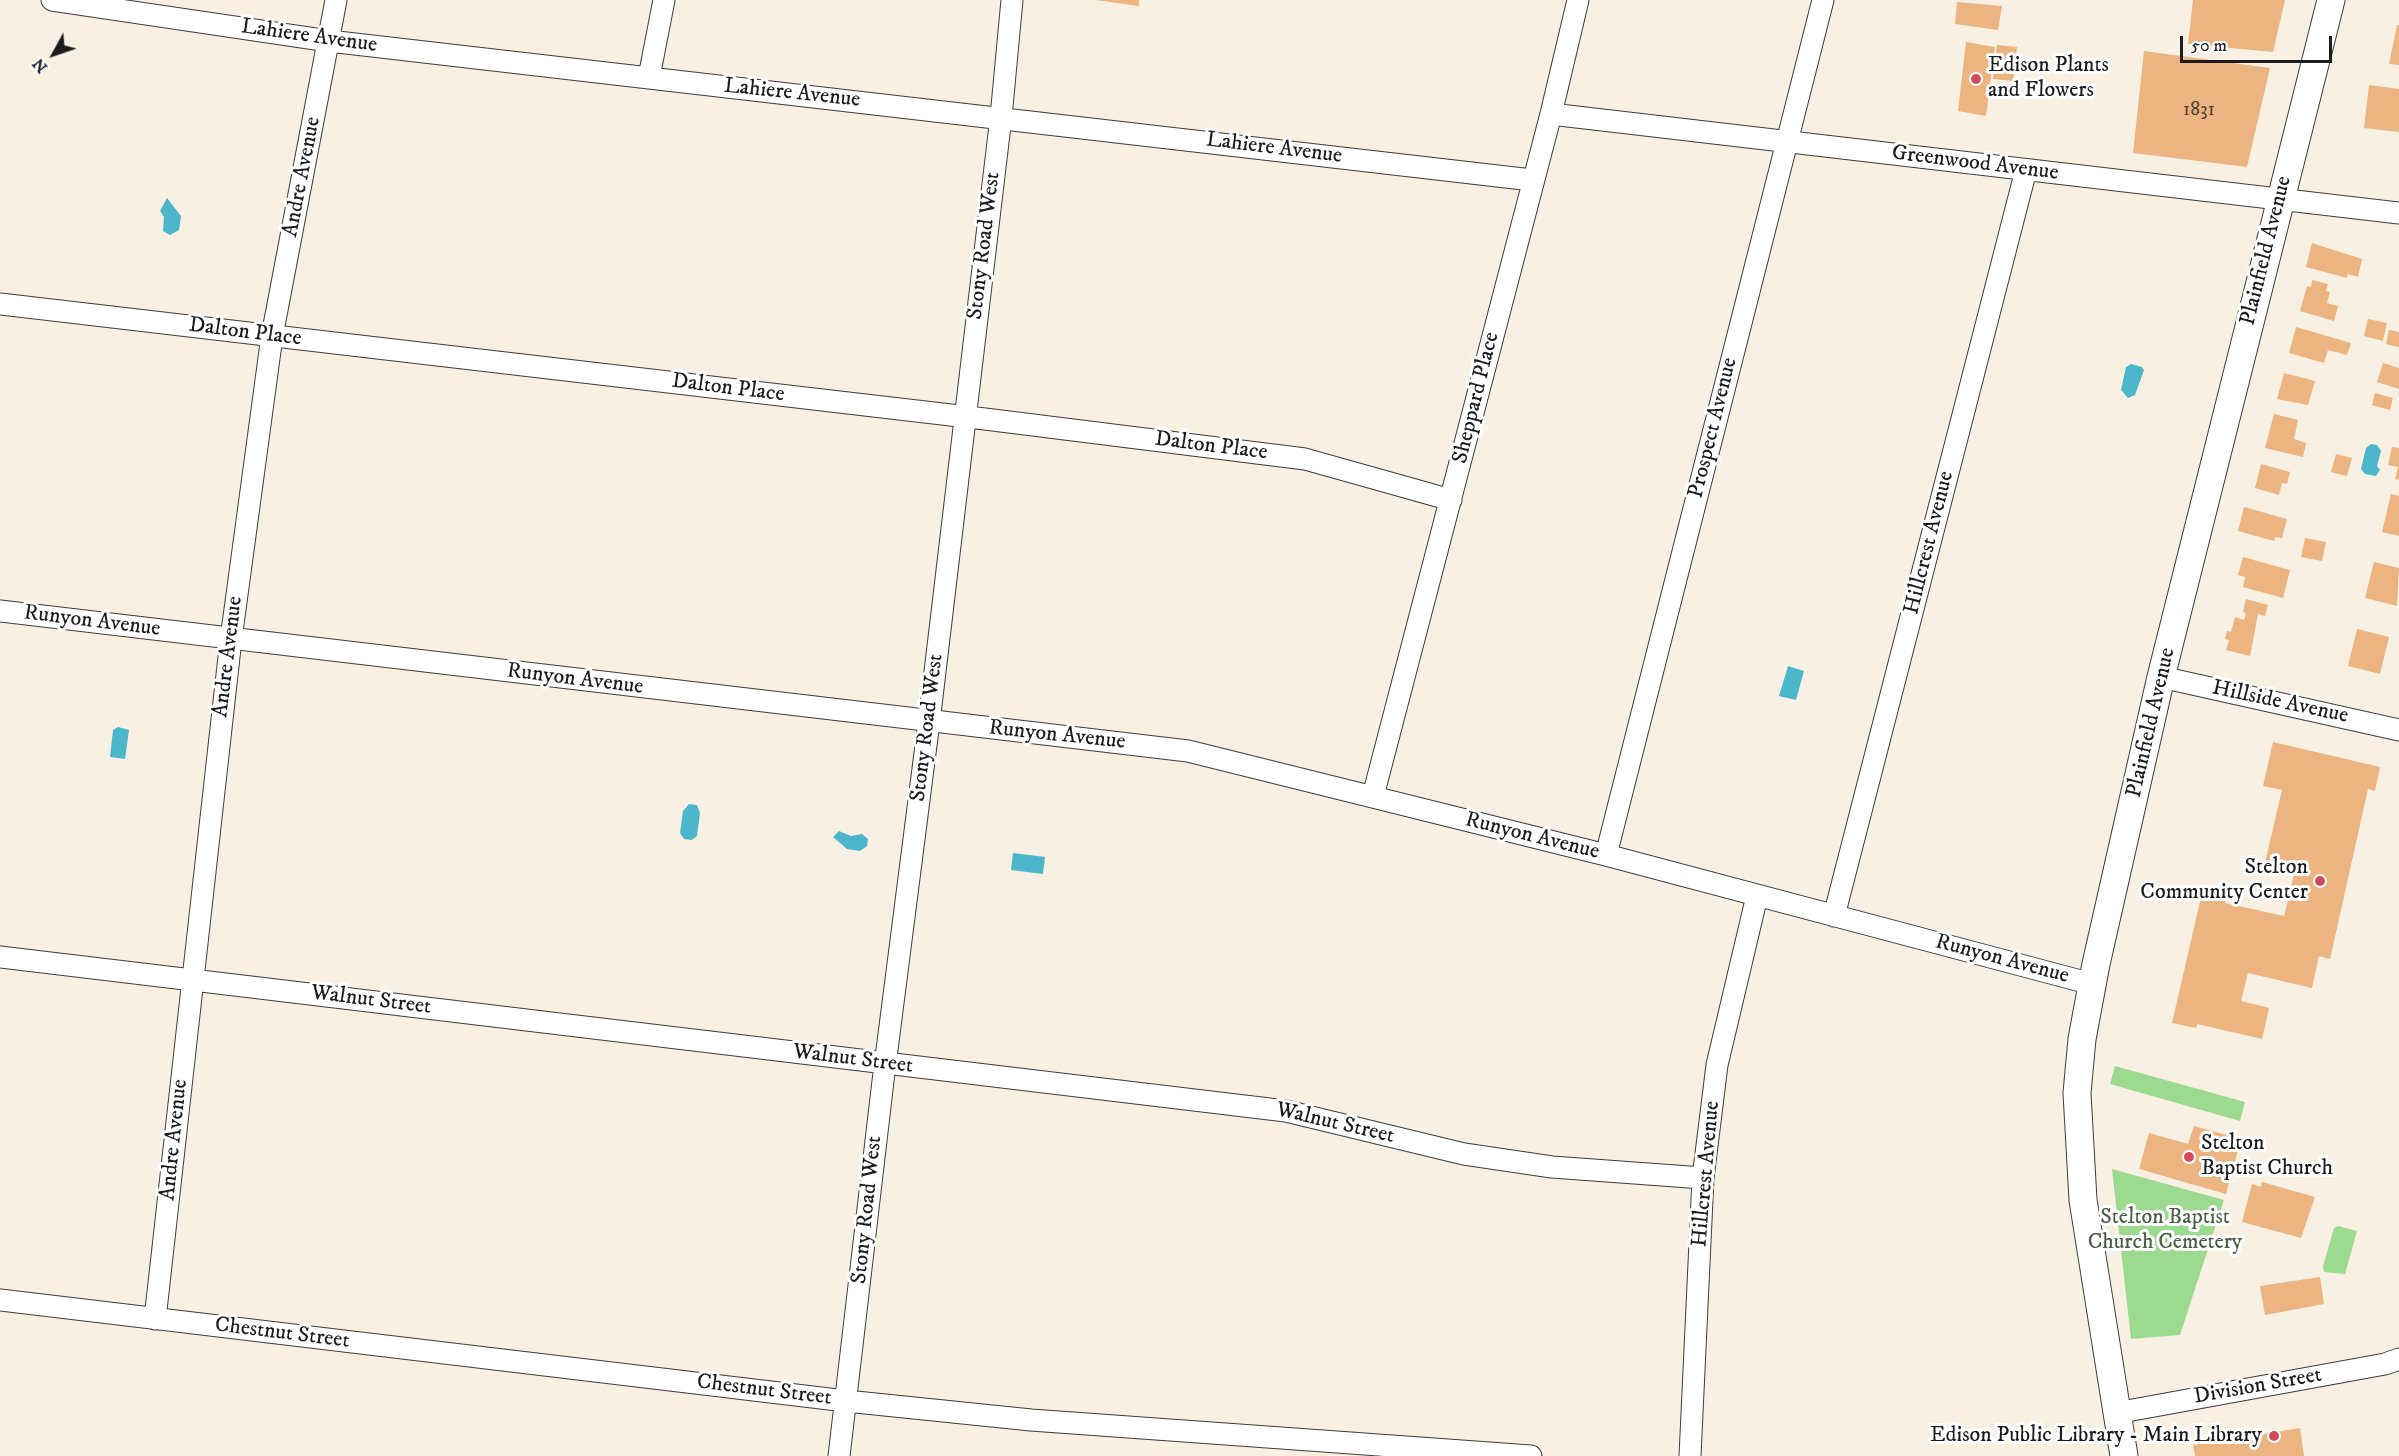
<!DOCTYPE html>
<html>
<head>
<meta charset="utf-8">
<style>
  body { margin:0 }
  #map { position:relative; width:2399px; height:1456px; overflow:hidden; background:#f8f1e3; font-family:"IM FELL DW Pica",serif }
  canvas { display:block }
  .north { position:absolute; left:24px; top:24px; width:60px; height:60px; -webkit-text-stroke:4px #fff; paint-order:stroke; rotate:230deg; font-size:16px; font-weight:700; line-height:24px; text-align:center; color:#1c1c1c }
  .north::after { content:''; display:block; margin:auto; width:21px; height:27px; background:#1c1c1c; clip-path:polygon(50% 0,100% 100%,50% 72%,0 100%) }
  .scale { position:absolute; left:2180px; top:36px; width:152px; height:27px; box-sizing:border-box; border:3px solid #1c1c1c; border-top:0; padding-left:8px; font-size:18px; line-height:21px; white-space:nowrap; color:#1c1c1c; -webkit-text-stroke:4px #fff; paint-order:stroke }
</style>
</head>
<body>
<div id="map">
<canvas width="2399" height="1456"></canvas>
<div class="north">N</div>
<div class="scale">50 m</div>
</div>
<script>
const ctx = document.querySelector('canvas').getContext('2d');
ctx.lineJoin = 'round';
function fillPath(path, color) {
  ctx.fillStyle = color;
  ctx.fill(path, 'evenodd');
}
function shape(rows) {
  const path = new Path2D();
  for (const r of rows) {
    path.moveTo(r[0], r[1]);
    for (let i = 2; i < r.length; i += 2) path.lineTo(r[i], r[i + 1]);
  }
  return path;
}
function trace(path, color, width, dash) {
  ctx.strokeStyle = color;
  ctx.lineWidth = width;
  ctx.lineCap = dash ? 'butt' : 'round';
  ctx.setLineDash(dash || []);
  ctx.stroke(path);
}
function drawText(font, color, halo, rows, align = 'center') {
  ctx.font = font + ' "IM FELL DW Pica",serif';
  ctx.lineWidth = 6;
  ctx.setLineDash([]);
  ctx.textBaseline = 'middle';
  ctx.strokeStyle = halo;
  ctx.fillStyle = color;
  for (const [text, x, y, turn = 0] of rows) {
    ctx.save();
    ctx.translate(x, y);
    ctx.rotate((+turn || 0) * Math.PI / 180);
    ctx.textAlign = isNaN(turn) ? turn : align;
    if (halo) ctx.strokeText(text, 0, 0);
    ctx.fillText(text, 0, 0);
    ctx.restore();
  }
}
const green = shape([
  [2115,1066,2245,1102,2240,1121,2110,1084],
  [2112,1169,2224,1200,2180,1335,2131,1339],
  [2338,1226,2357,1231,2345,1274,2324,1272,2323,1266,2334,1228]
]);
const water = shape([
  [167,198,181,216,179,230,170,235,163,231,164,217,160,211],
  [2131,364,2142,367,2144,370,2135,395,2128,398,2121,390,2126,367],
  [2371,444,2377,445,2381,451,2377,466,2380,470,2376,476,2365,474,2361,469,2366,448],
  [1788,666,1804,671,1796,700,1779,696],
  [118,727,129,730,125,759,110,757,113,730],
  [689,804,697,805,700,813,697,836,692,840,684,839,680,833,683,811],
  [839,831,851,836,862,834,868,839,867,846,860,851,847,849,833,837],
  [1013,853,1045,857,1043,874,1011,870]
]);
const building = shape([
  [1096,0,1139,0,1139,6],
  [2193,0,2285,0,2273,52,2188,44],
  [1957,2,2002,6,1998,30,1955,24],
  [2397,25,2399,25,2399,65,2389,64],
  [1966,42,1995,47,1986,116,1958,111],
  [1997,45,2017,47,2013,81,1993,79],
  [2144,51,2270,68,2247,167,2133,153],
  [2369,85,2399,89,2399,132,2364,128],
  [2312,243,2362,259,2358,277,2348,274,2347,278,2306,267],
  [2312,280,2328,284,2326,291,2330,292,2327,303,2338,306,2334,321,2300,311,2307,286,2311,287],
  [2368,319,2387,323,2383,341,2364,336],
  [2296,327,2351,343,2347,355,2328,350,2324,363,2289,353],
  [2389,330,2399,332,2399,347,2386,344],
  [2383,363,2399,368,2399,389,2377,382],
  [2284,373,2315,381,2308,405,2277,399],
  [2375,393,2393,398,2390,410,2372,405],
  [2274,414,2298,420,2294,439,2306,443,2303,457,2265,448],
  [2392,447,2399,448,2399,480,2395,479,2398,467,2388,465],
  [2336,454,2352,458,2347,476,2331,472],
  [2261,464,2290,472,2287,484,2282,483,2279,495,2255,488],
  [2391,494,2399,496,2399,536,2382,532],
  [2244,507,2287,519,2282,538,2275,537,2274,541,2238,531],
  [2305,538,2326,542,2322,561,2301,557],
  [2243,557,2290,570,2283,598,2243,587,2245,577,2238,575],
  [2374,562,2399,568,2397,606,2365,598],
  [2246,599,2268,605,2265,616,2258,614,2250,656,2226,650,2229,640,2225,639,2227,631,2231,632,2235,617,2244,620,2246,613,2243,612],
  [2357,629,2389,637,2380,674,2348,666],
  [2273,742,2380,767,2375,791,2368,789,2330,959,2319,956,2312,988,2248,973,2241,1001,2269,1008,2262,1039,2197,1024,2196,1028,2172,1023,2202,893,2226,899,2225,903,2284,916,2295,870,2265,863,2282,790,2263,786],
  [2194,1126,2241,1139,2226,1194,2139,1169,2149,1133,2188,1144],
  [2262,1182,2315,1197,2301,1238,2242,1222,2252,1184,2261,1187],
  [2320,1277,2324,1304,2265,1315,2260,1286],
  [2300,1428,2304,1456,2195,1456,2193,1445]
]);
const minor = shape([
  [52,0,329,41,1532,180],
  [649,77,664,0],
  [1551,114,2399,213],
  [0,304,985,419,1305,459,1451,500],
  [0,611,1188,751,1606,855,2092,984],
  [2161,677,2399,730],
  [1373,796,1551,114,1578,0],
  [1606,855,1823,0],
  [1834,916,2026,170],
  [0,957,1286,1111,1464,1154,1552,1167,1703,1178],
  [0,1300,846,1401,1031,1420,1531,1456],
  [155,1319,231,639,272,336,336,0],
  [2116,1413,2385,1364,2399,1359],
  [839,1456,883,1081,929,722,1001,117,1012,0],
  [1690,1456,1703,1178,1717,1065,1757,896]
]);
const major = shape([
  [2124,1456,2083,1200,2077,1093,2082,1039,2096,964,2161,677,2331,0]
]);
const markers = [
  [1976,79,6,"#d1495b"],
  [2320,881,6,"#d1495b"],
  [2189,1157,6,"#d1495b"],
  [2274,1436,6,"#d1495b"]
];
const numberNames = [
  ["1831",2199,111]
];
const streetNames = [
  ["Lahiere Avenue",309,37,8],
  ["Lahiere Avenue",792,94,6],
  ["Lahiere Avenue",1274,149,7],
  ["Greenwood Avenue",1975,164,7],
  ["Andre Avenue",303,177,-79],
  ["Stony Road West",985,246,-83],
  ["Plainfield Avenue",2267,251,-76],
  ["Dalton Place",245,333,7],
  ["Dalton Place",728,389,7],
  ["Sheppard Place",1477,398,-76],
  ["Prospect Avenue",1714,428,-76],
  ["Dalton Place",1211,447,7],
  ["Hillcrest Avenue",1930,543,-76],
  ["Runyon Avenue",92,622,7],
  ["Andre Avenue",229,657,-83],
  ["Runyon Avenue",575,680,7],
  ["Hillside Avenue",2280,703,12],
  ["Plainfield Avenue",2152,723,-77],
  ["Stony Road West",928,728,-83],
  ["Runyon Avenue",1057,736,6],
  ["Runyon Avenue",1532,837,14],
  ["Runyon Avenue",2002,960,15],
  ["Walnut Street",371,1001,7],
  ["Walnut Street",853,1060,7],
  ["Walnut Street",1335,1124,13],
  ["Andre Avenue",175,1140,-84],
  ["Hillcrest Avenue",1707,1174,-85],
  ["Stony Road West",868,1210,-84],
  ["Chestnut Street",282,1334,7],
  ["Division Street",2258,1387,-10],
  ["Chestnut Street",764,1391,7]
];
const poiNames = [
  ["Edison Plants",1988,66],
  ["and Flowers",1988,91],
  ["Stelton",2308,868,"right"],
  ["Community Center",2308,893,"right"],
  ["Stelton",2201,1144],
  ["Baptist Church",2201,1169],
  ["Edison Public Library - Main Library",2262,1436,"right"]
];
const parkNames = [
  ["Stelton Baptist",2165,1218],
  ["Church Cemetery",2165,1243]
];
fillPath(green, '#9cda8f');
fillPath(water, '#4cb6ca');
fillPath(building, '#ebb480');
trace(minor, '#3d3c3a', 23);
trace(major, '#3d3c3a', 29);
trace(minor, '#fff', 21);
trace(major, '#fff', 27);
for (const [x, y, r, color] of markers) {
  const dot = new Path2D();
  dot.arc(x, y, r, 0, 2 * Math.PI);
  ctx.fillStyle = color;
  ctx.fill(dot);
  trace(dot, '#fff', 2);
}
drawText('20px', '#504235', null, numberNames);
drawText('22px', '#1c1c1c', '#fff', streetNames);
drawText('22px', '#1c1c1c', '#fff', poiNames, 'left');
drawText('22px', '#495e44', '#fff', parkNames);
</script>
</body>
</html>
